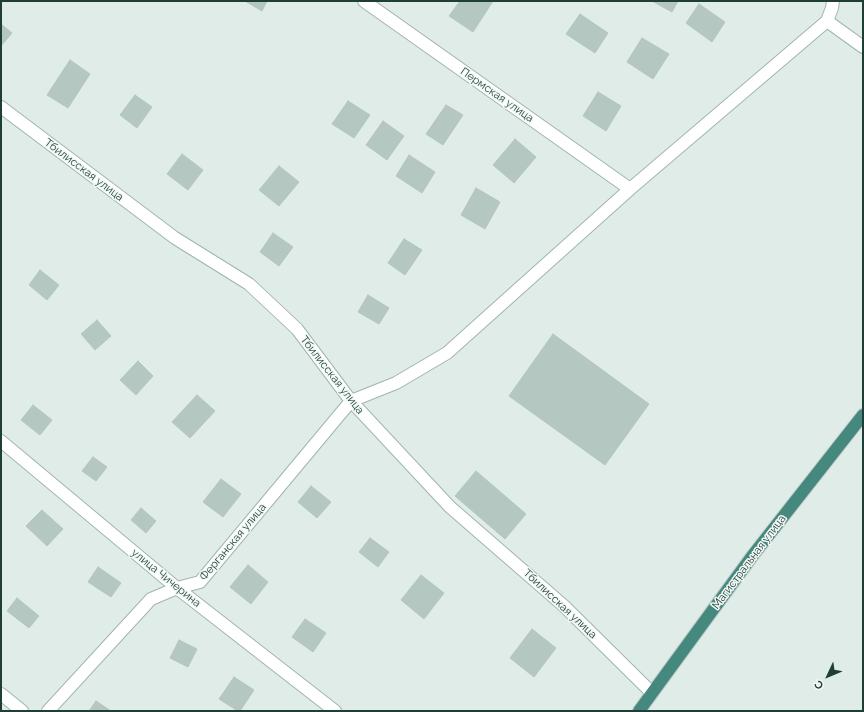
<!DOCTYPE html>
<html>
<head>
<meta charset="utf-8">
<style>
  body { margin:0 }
  #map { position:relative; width:864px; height:712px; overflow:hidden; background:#e0ece8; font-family:Raleway,sans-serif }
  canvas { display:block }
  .frame { position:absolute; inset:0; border:2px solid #1f3e38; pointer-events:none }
  .north { position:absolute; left:808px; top:656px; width:40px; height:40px; -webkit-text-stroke:3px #f1f8f5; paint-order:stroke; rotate:226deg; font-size:11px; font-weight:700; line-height:16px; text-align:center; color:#1f3e38 }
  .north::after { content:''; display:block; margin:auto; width:14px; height:18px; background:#1f3e38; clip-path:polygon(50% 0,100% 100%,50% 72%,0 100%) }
</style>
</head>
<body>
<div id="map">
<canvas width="864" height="712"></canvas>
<div class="frame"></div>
<div class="north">С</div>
</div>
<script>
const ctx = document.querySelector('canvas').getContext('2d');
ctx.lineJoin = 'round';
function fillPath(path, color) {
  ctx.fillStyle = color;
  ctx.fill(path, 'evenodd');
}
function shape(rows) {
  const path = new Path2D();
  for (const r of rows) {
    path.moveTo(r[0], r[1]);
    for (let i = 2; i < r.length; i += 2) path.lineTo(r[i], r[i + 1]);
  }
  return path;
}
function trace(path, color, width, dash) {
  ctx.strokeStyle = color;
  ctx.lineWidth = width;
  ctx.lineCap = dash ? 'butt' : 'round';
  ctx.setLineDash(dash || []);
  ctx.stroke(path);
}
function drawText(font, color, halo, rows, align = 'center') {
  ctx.font = font + ' Raleway,sans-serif';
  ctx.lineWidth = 3;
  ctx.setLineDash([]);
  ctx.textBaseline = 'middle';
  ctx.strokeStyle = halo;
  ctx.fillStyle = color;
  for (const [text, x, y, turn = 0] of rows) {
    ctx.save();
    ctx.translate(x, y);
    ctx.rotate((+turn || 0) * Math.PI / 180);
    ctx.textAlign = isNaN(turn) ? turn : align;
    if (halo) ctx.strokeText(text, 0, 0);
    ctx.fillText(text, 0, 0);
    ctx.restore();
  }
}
const building = shape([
  [245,1,267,1,262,11,245,1],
  [460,1,493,1,473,32,449,16,460,1],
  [652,1,678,1,672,12,652,1],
  [699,4,725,22,712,42,686,23,699,4],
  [580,14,608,33,595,53,566,34,580,14],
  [1,24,12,33,1,46,1,24],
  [642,38,669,54,653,79,627,62,642,38],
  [70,60,90,74,68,108,47,95,70,60],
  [598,92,621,106,606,131,583,116,598,92],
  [135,95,152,107,137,128,120,115,135,95],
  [348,101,370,115,354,138,332,124,348,101],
  [446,105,463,115,443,145,426,134,446,105],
  [383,121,404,136,387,160,366,145,383,121],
  [515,139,536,157,514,183,493,165,515,139],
  [182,154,203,170,188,190,167,174,182,154],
  [409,155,435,172,422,193,396,176,409,155],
  [279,166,299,182,279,206,259,190,279,166],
  [476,188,500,202,485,229,461,215,476,188],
  [273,233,293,247,279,266,260,252,273,233],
  [404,239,422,250,405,275,388,263,404,239],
  [40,270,59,285,47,300,29,285,40,270],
  [368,295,389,308,379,324,358,312,368,295],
  [97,320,111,336,95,350,81,334,97,320],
  [553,334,649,404,605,465,509,396,553,334],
  [138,361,153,376,136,395,120,380,138,361],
  [197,395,215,411,190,438,172,422,197,395],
  [33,405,52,420,40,435,21,420,33,405],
  [93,457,107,467,96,481,82,471,93,457],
  [476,471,526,514,505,539,455,496,476,471],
  [221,479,241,494,223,517,203,502,221,479],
  [311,486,331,502,317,518,298,502,311,486],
  [141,508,156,521,146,533,131,520,141,508],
  [42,510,63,529,47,546,26,526,42,510],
  [370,538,389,552,378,567,359,552,370,538],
  [248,565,268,582,251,604,230,587,248,565],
  [98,567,121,583,111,597,88,582,98,567],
  [421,575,444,593,424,619,401,600,421,575],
  [17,598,39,616,29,628,7,611,17,598],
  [305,619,326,633,313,652,292,637,305,619],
  [532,629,556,648,534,677,510,658,532,629],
  [179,640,197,649,188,667,170,658,179,640],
  [234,677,254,690,240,711,238,711,219,699,234,677],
  [96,701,111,711,89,711,96,701]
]);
const minor = shape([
  [364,1,630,189],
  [827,21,863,47],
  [1,107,175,238,249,284,297,329,351,401,450,507,564,606,652,693],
  [1,441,177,588,335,711],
  [1,694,22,711],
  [48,711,151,599,177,588,200,582,351,401,396,383,447,353,630,189,827,21,832,8,833,1]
]);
const trunk = shape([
  [639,711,753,555,863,415]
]);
const streetNames = [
  ["Пермская улица",497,95,35],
  ["Тбилисская улица",84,170,37],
  ["Тбилисская улица",332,375,52],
  ["Ферганская улица",233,542,-50],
  ["Магистральная улица",749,562,-53],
  ["улица Чичерина",166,578,39],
  ["Тбилисская улица",560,604,43]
];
fillPath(building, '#b5c7c1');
trace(building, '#b2c6c0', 1);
trace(minor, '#a2b4b0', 14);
trace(trunk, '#c0c9c7', 14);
trace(minor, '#fff', 12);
trace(trunk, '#45887e', 12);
drawText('11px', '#1f3e38', '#f1f8f5', streetNames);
</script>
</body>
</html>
